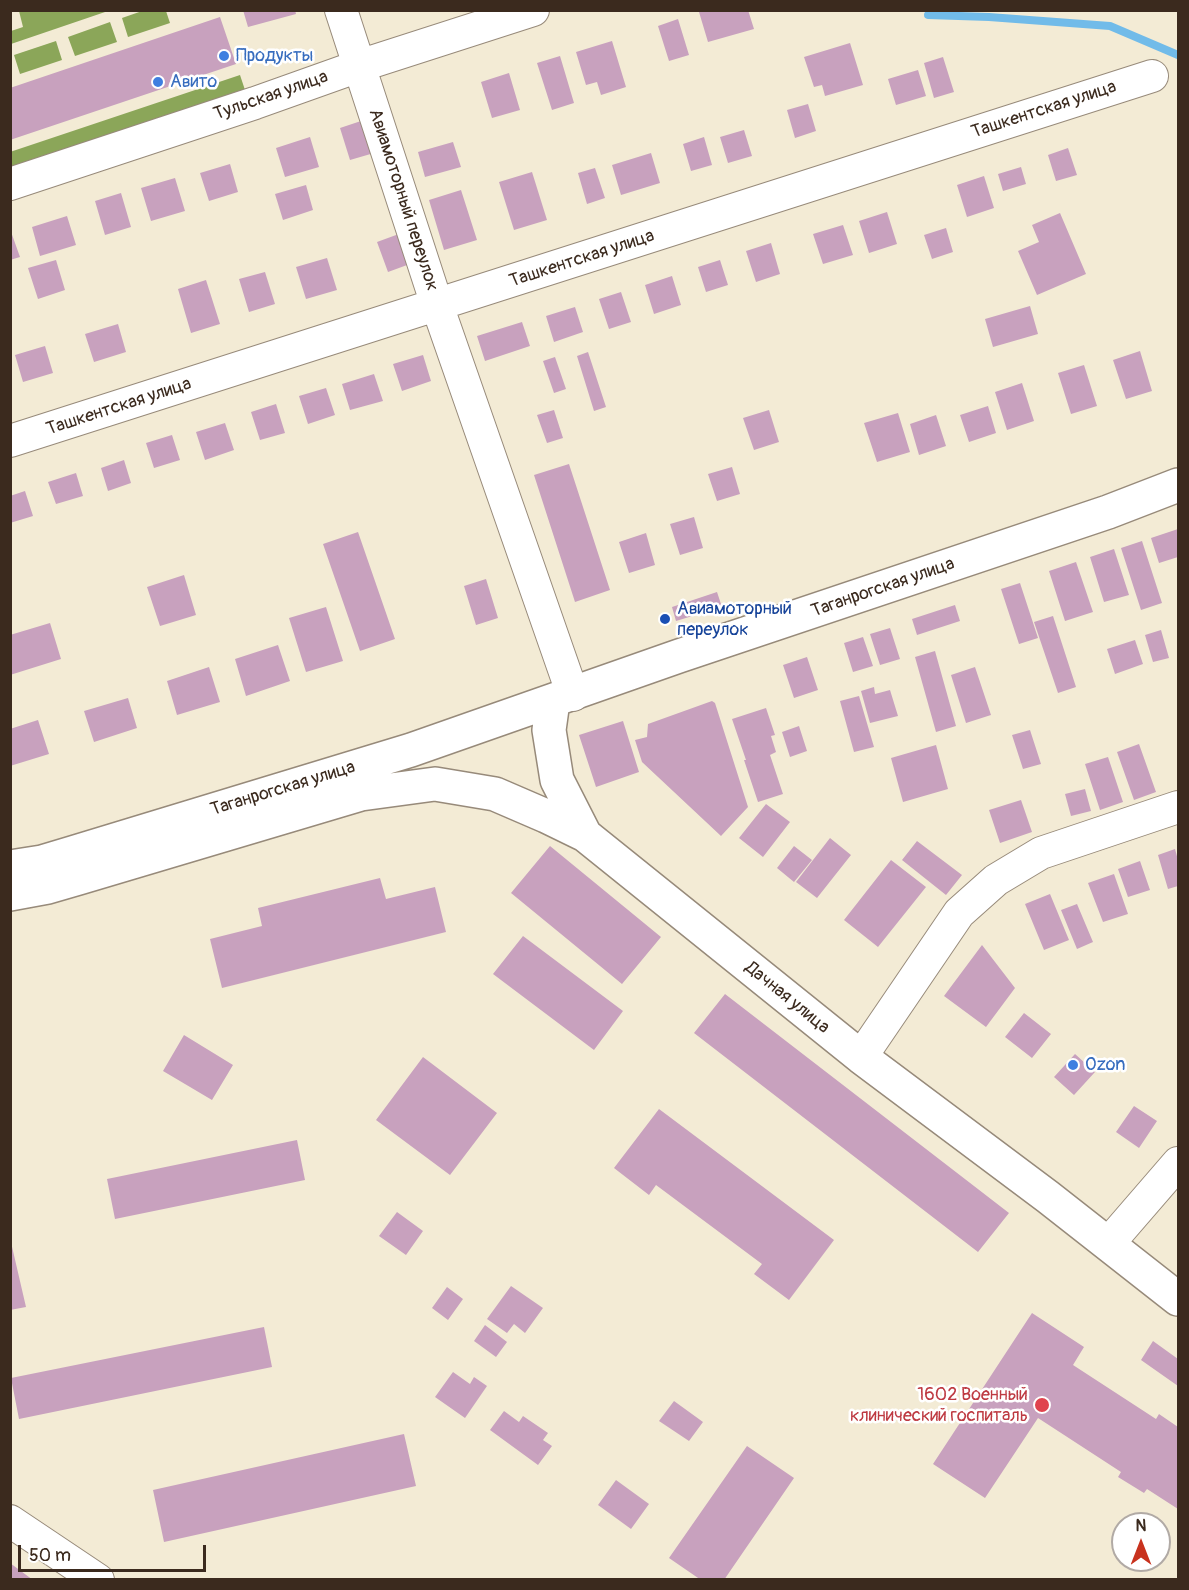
<!DOCTYPE html>
<html>
<head>
<meta charset="utf-8">
<style>
  body { margin:0 }
  #map { position:relative; width:1189px; height:1590px; overflow:hidden; background:#f3ebd5; font-family:Pangolin,sans-serif }
  canvas { display:block }
  .frame { position:absolute; inset:0; border:12px solid #3b2a1e; pointer-events:none }
  .north { position:absolute; left:1111px; top:1512px; width:60px; height:60px; box-sizing:border-box; background:#fff; border:2px solid #b1aaa5; border-radius:50%; rotate:0deg; font-size:16px; font-weight:700; line-height:24px; text-align:center; color:#3b2a1e }
  .north::after { content:''; display:block; margin:auto; width:21px; height:27px; background:#c8321e; clip-path:polygon(50% 0,100% 100%,50% 72%,0 100%) }
  .scale { position:absolute; left:18px; top:1545px; width:188px; height:27px; box-sizing:border-box; border:3px solid #3b2a1e; border-top:0; padding-left:8px; font-size:18px; line-height:21px; white-space:nowrap; color:#3b2a1e; -webkit-text-stroke:4px #fff; paint-order:stroke }
</style>
</head>
<body>
<div id="map">
<canvas width="1189" height="1590"></canvas>
<div class="frame"></div>
<div class="north">N</div>
<div class="scale">50 m</div>
</div>
<script>
const ctx = document.querySelector('canvas').getContext('2d');
ctx.lineJoin = 'round';
function fillPath(path, color) {
  ctx.fillStyle = color;
  ctx.fill(path, 'evenodd');
}
function shape(rows) {
  const path = new Path2D();
  for (const r of rows) {
    path.moveTo(r[0], r[1]);
    for (let i = 2; i < r.length; i += 2) path.lineTo(r[i], r[i + 1]);
  }
  return path;
}
function trace(path, color, width, dash) {
  ctx.strokeStyle = color;
  ctx.lineWidth = width;
  ctx.lineCap = dash ? 'butt' : 'round';
  ctx.setLineDash(dash || []);
  ctx.stroke(path);
}
function drawText(font, color, halo, rows, align = 'center') {
  ctx.font = font + ' Pangolin,sans-serif';
  ctx.lineWidth = 5;
  ctx.setLineDash([]);
  ctx.textBaseline = 'middle';
  ctx.strokeStyle = halo;
  ctx.fillStyle = color;
  for (const [text, x, y, turn = 0] of rows) {
    ctx.save();
    ctx.translate(x, y);
    ctx.rotate((+turn || 0) * Math.PI / 180);
    ctx.textAlign = isNaN(turn) ? turn : align;
    if (halo) ctx.strokeText(text, 0, 0);
    ctx.fillText(text, 0, 0);
    ctx.restore();
  }
}
const forest = shape([
  [145,10,166,11,170,23,128,37,122,18],
  [19,11,19,10,108,11,11,44,11,31,23,27],
  [110,22,117,42,75,56,68,37],
  [56,41,62,60,20,74,14,55],
  [240,75,247,96,11,176,10,152]
]);
const stream = shape([
  [928,15,989,17,1110,26,1178,55]
]);
const building = shape([
  [243,10,295,10,296,14,248,27],
  [706,10,748,10,754,29,708,42,699,12],
  [220,17,236,64,10,140,10,88],
  [678,19,689,55,669,61,658,26],
  [612,41,626,87,601,95,597,82,586,85,576,52],
  [850,43,863,85,825,96,822,85,814,87,804,57],
  [560,56,574,103,552,110,537,63],
  [943,57,954,92,934,98,924,63],
  [918,70,926,96,896,105,888,79],
  [509,73,520,110,492,118,481,82],
  [808,104,816,131,795,138,787,110],
  [364,120,374,153,350,160,340,128],
  [744,130,752,156,728,163,720,137],
  [310,137,319,167,285,177,276,148],
  [704,137,712,165,691,171,683,144],
  [453,142,461,167,425,177,418,152],
  [1068,148,1077,175,1056,181,1048,155],
  [651,153,660,183,621,195,612,165],
  [230,164,238,192,209,201,200,173],
  [1021,167,1026,184,1003,191,998,174],
  [595,168,605,198,587,204,578,173],
  [532,172,547,220,514,230,499,182],
  [984,176,994,208,967,217,957,185],
  [175,178,185,211,151,221,141,188],
  [306,185,313,210,283,220,275,194],
  [461,190,477,240,444,250,429,200],
  [121,193,131,227,105,235,95,201],
  [887,212,897,244,869,253,859,221],
  [1060,213,1086,274,1037,295,1018,251,1039,242,1032,225],
  [67,216,76,245,40,256,32,227],
  [843,225,853,255,823,264,813,234],
  [946,228,953,252,932,259,924,235],
  [10,229,20,257,10,260],
  [407,231,418,261,388,272,377,242],
  [771,243,780,274,756,282,746,251],
  [327,258,337,290,306,299,296,267],
  [56,260,65,290,38,299,28,268],
  [720,260,728,285,706,292,698,267],
  [265,272,275,304,249,312,239,279],
  [672,276,681,305,654,314,645,285],
  [206,280,220,324,191,333,178,289],
  [621,292,631,322,609,329,599,299],
  [1030,306,1038,334,993,347,985,319],
  [575,307,583,332,554,342,546,316],
  [522,322,530,346,485,361,477,336],
  [118,324,126,352,94,362,85,334],
  [45,346,53,373,23,382,15,355],
  [1140,351,1152,391,1126,399,1113,360],
  [588,352,606,407,594,411,577,356],
  [423,355,431,381,402,391,393,364],
  [555,357,566,389,554,393,543,361],
  [1084,365,1097,406,1071,414,1058,373],
  [374,374,383,401,350,410,342,384],
  [1022,383,1034,421,1007,430,995,392],
  [326,388,335,415,308,424,299,396],
  [276,404,285,433,260,440,251,412],
  [988,406,996,433,969,442,960,415],
  [554,410,563,438,547,443,537,415],
  [769,410,779,442,754,450,743,418],
  [898,413,910,452,877,462,864,423],
  [936,415,946,446,919,455,910,424],
  [225,423,234,450,205,460,196,432],
  [172,435,180,460,154,468,146,443],
  [124,460,131,483,108,491,101,468],
  [569,464,610,590,575,602,534,475],
  [732,467,740,494,717,501,708,474],
  [76,473,83,496,56,504,48,482],
  [25,491,33,516,10,523,10,496],
  [694,517,703,548,680,555,670,524],
  [1178,529,1178,557,1159,563,1151,538],
  [358,532,395,639,360,651,323,544],
  [646,533,655,565,629,573,619,542],
  [1142,541,1162,603,1141,610,1121,548],
  [1114,549,1129,595,1104,602,1090,557],
  [1076,562,1093,612,1065,621,1049,571],
  [184,575,196,615,160,626,147,587],
  [486,579,498,618,476,625,464,586],
  [1020,583,1038,638,1019,644,1001,589],
  [717,592,722,607,676,621,672,607],
  [955,605,960,621,917,635,912,619],
  [326,607,343,661,306,672,289,618],
  [1053,616,1076,687,1058,693,1034,622],
  [50,623,61,659,10,675,10,635],
  [890,628,900,659,880,665,870,634],
  [1161,630,1169,658,1153,662,1145,635],
  [863,637,873,666,853,672,844,643],
  [1135,640,1143,664,1115,674,1107,649],
  [278,645,290,681,246,696,235,659],
  [935,651,956,726,936,732,915,657],
  [807,657,818,690,794,698,783,665],
  [209,667,220,702,177,715,167,681],
  [975,667,991,715,966,723,951,675],
  [874,687,875,694,890,690,898,716,870,723,861,691],
  [859,696,874,747,854,752,840,701],
  [128,698,137,728,94,742,84,711],
  [712,701,715,703,748,807,721,836,642,762,635,740,647,737,648,724],
  [766,708,775,735,771,736,776,752,770,755,783,794,758,802,744,760,746,760,732,719],
  [38,720,49,754,10,766,10,729],
  [623,721,639,772,596,787,579,735],
  [799,726,807,751,790,757,782,732],
  [1030,730,1041,764,1023,769,1012,735],
  [1139,744,1156,792,1134,800,1117,752],
  [936,745,948,789,903,802,891,758],
  [1108,757,1123,802,1100,810,1085,764],
  [1085,789,1091,811,1071,816,1065,794],
  [1021,800,1032,832,1000,843,989,810],
  [766,804,790,822,763,857,739,838],
  [830,838,851,855,817,898,796,882],
  [917,841,962,875,946,895,902,860],
  [550,846,661,937,622,984,511,893],
  [794,846,812,860,794,882,777,868],
  [1175,849,1178,860,1178,886,1168,889,1158,855],
  [891,860,926,887,878,947,844,920],
  [1140,861,1150,890,1128,897,1118,869],
  [1114,874,1128,914,1103,922,1088,883],
  [380,878,386,899,435,887,446,932,222,988,210,939,262,926,258,908],
  [1050,894,1069,940,1044,950,1025,904],
  [1077,904,1093,942,1077,949,1061,910],
  [523,936,623,1011,594,1050,493,974],
  [982,945,1015,988,986,1027,944,996],
  [725,994,1009,1213,978,1252,694,1033],
  [1024,1013,1051,1034,1032,1058,1005,1037],
  [184,1035,233,1065,212,1100,163,1071],
  [1075,1054,1095,1072,1074,1095,1054,1077],
  [423,1057,497,1113,450,1175,376,1120],
  [1134,1106,1157,1121,1139,1148,1116,1132],
  [659,1109,834,1240,789,1300,754,1274,762,1264,656,1185,649,1195,614,1168],
  [297,1140,305,1180,115,1219,107,1179],
  [397,1212,423,1231,406,1255,379,1236],
  [10,1238,26,1307,10,1310],
  [511,1286,543,1308,525,1333,514,1324,507,1333,487,1319],
  [447,1287,463,1299,448,1320,432,1308],
  [1032,1313,1084,1347,1073,1365,1156,1419,1159,1414,1178,1427,1178,1509,1147,1489,1144,1493,1118,1477,1121,1472,1038,1418,985,1498,933,1464],
  [485,1325,507,1342,496,1357,474,1341],
  [264,1327,272,1367,19,1419,11,1378],
  [1153,1341,1178,1359,1178,1386,1141,1360],
  [453,1372,470,1384,474,1377,487,1386,465,1418,435,1397],
  [674,1401,703,1422,689,1441,659,1421],
  [504,1411,519,1422,523,1416,548,1433,543,1440,552,1446,538,1465,490,1430],
  [404,1434,416,1486,164,1542,153,1490],
  [747,1446,794,1478,724,1580,701,1580,669,1558],
  [616,1480,649,1504,631,1529,598,1505],
  [10,1563,33,1580,10,1580]
]);
const minor = shape([
  [341,10,437,305,573,695],
  [10,184,255,103,359,66,533,10],
  [10,441,1152,76],
  [861,1057,959,913,996,880,1041,853,1178,807],
  [1108,1244,1178,1163],
  [10,1521,98,1580]
]);
const major = shape([
  [553,701,549,730,557,780,585,835],
  [10,867,42,862,72,853,411,750,679,656,1108,512,1178,485],
  [10,894,48,887,79,878,361,794,435,784,495,794,546,816,585,835,861,1057,1048,1197,1178,1299]
]);
const markers = [
  [224,56,6,"#3f7fe0"],
  [158,82,6,"#3f7fe0"],
  [665,619,6,"#1a4fb4"],
  [1073,1065,6,"#3f7fe0"],
  [1042,1405,8,"#e0444e"]
];
const shopNames = [
  ["Продукты",236,56],
  ["Авито",170,82],
  ["Ozon",1085,1065]
];
const streetNames = [
  ["Тульская улица",271,96,-19],
  ["Ташкентская улица",1044,110,-18],
  ["Авиамоторный переулок",403,200,72],
  ["Ташкентская улица",582,259,-18],
  ["Ташкентская улица",119,407,-18],
  ["Таганрогская улица",883,588,-19],
  ["Таганрогская улица",283,789,-17],
  ["Дачная улица",787,998,39]
];
const transitNames = [
  ["Авиамоторный",677,609],
  ["переулок",677,630]
];
const healthNames = [
  ["1602 Военный",1028,1395],
  ["клинический госпиталь",1028,1416]
];
fillPath(forest, '#8ba659');
trace(stream, '#71bbe9', 8);
fillPath(building, '#c8a1be');
trace(minor, '#978a7a', 34);
trace(major, '#978a7a', 36);
trace(minor, '#fff', 32);
trace(major, '#fff', 33);
for (const [x, y, r, color] of markers) {
  const dot = new Path2D();
  dot.arc(x, y, r, 0, 2 * Math.PI);
  ctx.fillStyle = color;
  ctx.fill(dot);
  trace(dot, '#fff', 2);
}
drawText('18px', '#366cbe', '#fff', shopNames, 'left');
drawText('18px', '#3b2a1e', '#fff', streetNames);
drawText('18px', '#164399', '#fff', transitNames, 'left');
drawText('18px', '#be3a42', '#fff', healthNames, 'right');
</script>
</body>
</html>
